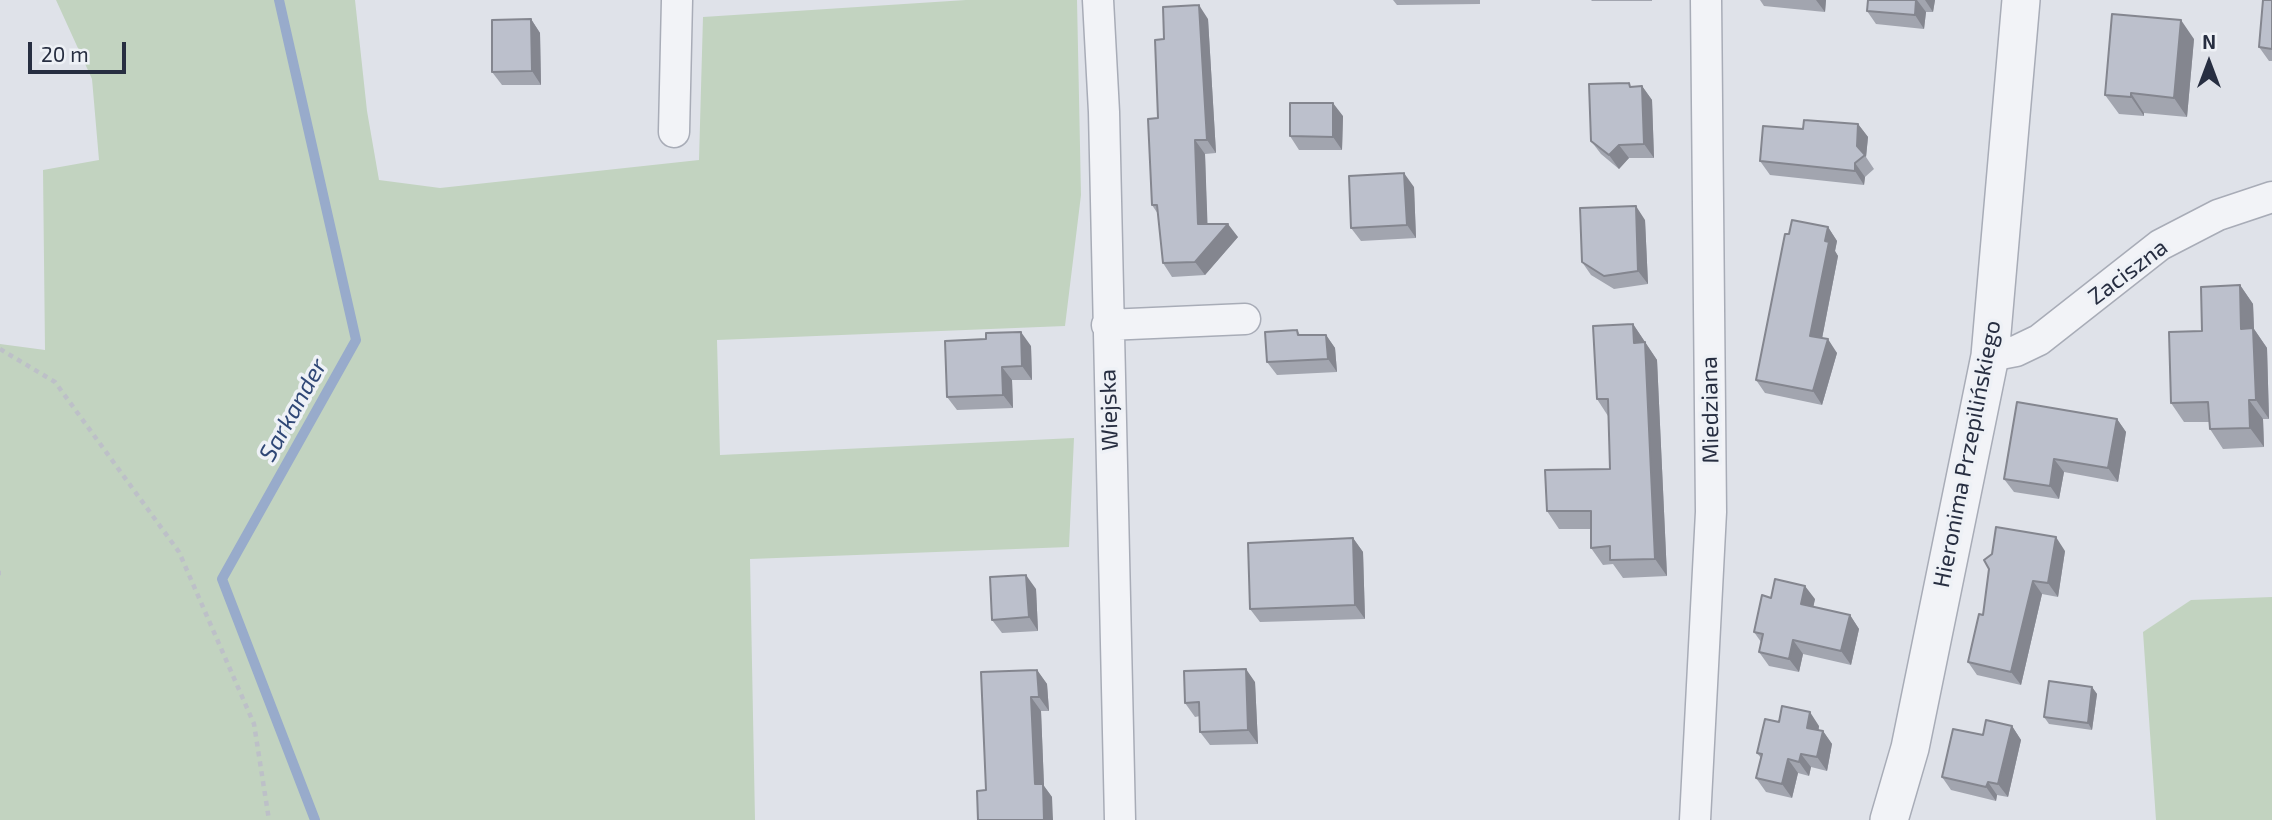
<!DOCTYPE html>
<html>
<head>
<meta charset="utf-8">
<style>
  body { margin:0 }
  #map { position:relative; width:2272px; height:820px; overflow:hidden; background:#dfe2e9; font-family:"Exo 2",sans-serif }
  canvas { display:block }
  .north { position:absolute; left:2174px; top:28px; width:70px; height:70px; -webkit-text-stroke:5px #eef1f6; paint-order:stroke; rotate:0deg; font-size:19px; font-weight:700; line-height:28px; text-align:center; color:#272e41 }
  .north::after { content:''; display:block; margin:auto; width:24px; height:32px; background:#272e41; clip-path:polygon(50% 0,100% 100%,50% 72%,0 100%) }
  .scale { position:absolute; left:28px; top:42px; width:98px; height:32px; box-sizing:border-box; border:4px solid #272e41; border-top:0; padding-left:9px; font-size:21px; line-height:24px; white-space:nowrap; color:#272e41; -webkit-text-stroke:5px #eef1f6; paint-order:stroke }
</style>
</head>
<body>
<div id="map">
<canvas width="2272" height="820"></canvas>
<div class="north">N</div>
<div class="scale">20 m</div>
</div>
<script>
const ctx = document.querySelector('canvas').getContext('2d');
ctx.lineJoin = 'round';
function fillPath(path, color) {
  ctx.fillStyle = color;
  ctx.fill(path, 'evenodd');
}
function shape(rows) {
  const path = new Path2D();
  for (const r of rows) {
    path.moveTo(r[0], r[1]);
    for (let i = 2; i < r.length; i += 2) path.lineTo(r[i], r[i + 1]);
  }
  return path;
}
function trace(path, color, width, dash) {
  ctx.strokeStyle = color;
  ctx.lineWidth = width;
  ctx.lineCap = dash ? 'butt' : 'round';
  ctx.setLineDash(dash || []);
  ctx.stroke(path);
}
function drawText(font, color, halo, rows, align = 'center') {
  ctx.font = font + ' "Exo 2",sans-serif';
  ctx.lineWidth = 7;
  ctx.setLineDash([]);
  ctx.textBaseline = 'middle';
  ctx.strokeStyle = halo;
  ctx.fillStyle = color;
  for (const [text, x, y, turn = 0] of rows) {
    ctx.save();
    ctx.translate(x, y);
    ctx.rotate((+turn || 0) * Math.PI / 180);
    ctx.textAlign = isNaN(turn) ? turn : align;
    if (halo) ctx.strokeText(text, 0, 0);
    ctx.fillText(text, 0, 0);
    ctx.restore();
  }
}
const green = shape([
  [56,0,355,0,367,111,379,180,440,188,699,160,703,17,966,0,1077,0,1081,195,1065,326,717,340,720,455,1074,438,1069,547,750,559,755,820,0,820,0,344,45,350,43,170,99,160,92,79],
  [2272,597,2272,820,2156,820,2143,632,2191,600]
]);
const stream = shape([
  [279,0,356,340,222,579,315,820]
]);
const path = shape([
  [0,349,55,382,179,552,254,724,269,820],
  [0,573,1,573]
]);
const minor = shape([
  [1098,0,1104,112,1120,820],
  [674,132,677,0],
  [1107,325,1245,319],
  [1990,356,2016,351,2039,340,2160,245,2218,215,2272,197],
  [1695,820,1711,512,1706,0]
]);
const tertiary = shape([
  [1889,820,1910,748,1990,356,2021,0]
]);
const wall = shape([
  [1393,0,1480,0,1480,4,1397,5],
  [1591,0,1652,0,1652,1,1592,1],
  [1760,0,1826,0,1825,12,1764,6],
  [1868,0,1935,0,1933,12,1926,12,1924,29,1876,24,1867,11],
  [2272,0,2272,61,2269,61,2259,47],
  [531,19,540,33,541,85,502,85,492,72],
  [1208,19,1216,153,1205,154,1207,224,1238,237,1205,275,1172,277,1163,263,1158,214,1152,205,1164,39],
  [2194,39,2187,117,2144,113,2144,116,2119,114,2105,95],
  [1642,86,1652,100,1654,158,1629,158,1619,169,1601,154,1591,141,1632,87],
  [1343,116,1342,150,1299,150,1290,136],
  [1858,124,1868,137,1866,157,1874,169,1865,177,1864,185,1770,175,1760,161,1803,129],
  [1414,187,1416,238,1361,241,1351,228],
  [1645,220,1648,284,1614,289,1591,275,1582,262],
  [1828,227,1837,241,1835,251,1838,256,1822,338,1837,353,1822,405,1765,393,1756,380,1789,234],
  [2240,285,2253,304,2254,329,2267,348,2269,419,2263,419,2264,447,2223,449,2210,429,2209,422,2184,422,2171,403,2202,331],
  [1633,324,1657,360,1667,576,1623,578,1613,564,1603,565,1591,548,1591,529,1559,529,1547,511,1610,469,1608,416,1597,399],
  [1297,330,1300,335,1326,335,1335,348,1337,372,1277,375,1267,362],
  [1031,346,1032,380,1012,380,1013,408,957,410,947,397],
  [2117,419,2126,432,2118,482,2064,472,2059,499,2014,492,2004,479],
  [1353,538,1363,552,1365,619,1260,622,1250,609],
  [2065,551,2058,597,2042,594,2021,685,1977,675,1968,662,1983,615],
  [1036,589,1038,631,1002,633,992,620],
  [1771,598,1815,599,1813,607,1850,615,1859,629,1851,665,1803,654,1799,672,1769,666,1759,652,1761,642,1754,632],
  [1037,670,1047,684,1049,711,1041,711,1044,786,1052,797,986,790],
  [1255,682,1258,744,1210,745,1200,732,1200,716,1195,717,1185,703],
  [2092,687,2097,694,2092,730,2049,724,2044,717],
  [1779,722,1819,726,1819,730,1823,731,1832,744,1827,771,1811,767,1809,776,1798,773,1792,798,1766,792,1756,778,1761,758,1757,753],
  [2012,726,2021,740,2008,797,1997,795,1996,801,1951,790,1942,777]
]);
const shadedWall = shape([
  [1816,0,1826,0,1825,12],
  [1916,0,1917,0,1926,12,1924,29,1915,15],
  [1925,0,1935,0,1933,12],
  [1199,5,1208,19,1216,153,1207,140],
  [531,19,540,33,541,85,532,71],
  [2181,20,2194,39,2187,117,2174,98],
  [1642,86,1652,100,1654,158,1644,144],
  [2131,93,2144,113,2144,116,2131,97],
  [1333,103,1343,116,1342,150,1333,137],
  [1858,124,1868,137,1866,157,1857,146],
  [1195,140,1205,154,1208,237,1198,224],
  [1619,145,1629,158,1619,169,1609,155],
  [1855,163,1865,177,1864,185,1855,171],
  [1404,173,1414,187,1416,238,1407,225],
  [1636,206,1645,220,1648,284,1638,271],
  [1228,224,1238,237,1205,275,1195,262],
  [1828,227,1837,241,1835,251,1838,256,1820,349,1810,336],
  [2240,285,2253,304,2254,329,2267,348,2269,419,2256,400,2241,329],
  [1633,324,1657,360,1667,576,1655,559],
  [1021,332,1031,346,1032,380,1022,366],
  [1326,335,1335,348,1337,372,1328,359],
  [1828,339,1837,353,1822,405,1813,391],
  [1002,367,1012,380,1013,408,1003,395],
  [2249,400,2263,419,2264,447,2250,428],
  [2117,419,2126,432,2118,482,2108,468],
  [2054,459,2064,472,2059,499,2050,486],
  [2056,537,2065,551,2058,597,2048,583],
  [1353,538,1363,552,1365,619,1355,605],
  [1026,575,1036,589,1038,631,1029,617],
  [2033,581,2042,594,2021,685,2011,672],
  [1805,586,1815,599,1811,618,1801,604],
  [1850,615,1859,629,1851,665,1841,651],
  [1793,640,1803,654,1799,672,1789,659],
  [1246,669,1255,682,1258,744,1248,730],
  [1037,670,1047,684,1049,711,1039,697],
  [2092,687,2097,694,2092,730,2088,723],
  [1031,697,1041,711,1044,786,1052,797,1053,820,1044,820,1035,784],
  [1810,712,1819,726,1816,741,1807,728],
  [2012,726,2021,740,2008,797,1998,784],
  [1823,731,1832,744,1827,771,1817,757],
  [1801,754,1811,767,1809,776,1799,762],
  [1788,759,1798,773,1792,798,1782,784],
  [1988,782,1997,795,1996,801,1986,787]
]);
const building = shape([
  [1868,0,1916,0,1915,15,1867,11,1868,0],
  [2263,0,2272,0,2272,49,2259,47,2263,0],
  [1199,5,1207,140,1195,140,1198,224,1228,224,1195,262,1163,263,1157,205,1152,205,1148,119,1158,118,1155,40,1164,39,1163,7,1199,5],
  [2112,14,2181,20,2174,98,2131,93,2131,97,2105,95,2112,14],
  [531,19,532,71,492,72,492,20,531,19],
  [1629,83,1630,87,1642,86,1644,144,1619,145,1609,155,1591,141,1589,84,1629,83],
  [1290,103,1333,103,1333,137,1290,136,1290,103],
  [1804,120,1858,124,1857,146,1865,155,1855,163,1855,171,1760,161,1763,126,1803,129,1804,120],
  [1404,173,1407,225,1351,228,1349,176,1404,173],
  [1636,206,1638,271,1604,276,1582,262,1580,208,1636,206],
  [1792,220,1828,227,1825,241,1829,242,1810,336,1828,339,1813,391,1756,380,1785,234,1789,234,1792,220],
  [2240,285,2241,329,2253,328,2256,400,2249,400,2250,428,2210,429,2208,402,2171,403,2169,332,2202,331,2201,287,2240,285],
  [1633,324,1634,343,1645,342,1655,559,1610,560,1610,546,1591,548,1591,511,1547,511,1545,470,1610,469,1608,399,1597,399,1593,326,1633,324],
  [1297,330,1298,335,1326,335,1328,359,1267,362,1265,332,1297,330],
  [1021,332,1022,366,1002,367,1003,395,947,397,945,341,986,339,986,333,1021,332],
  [2017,402,2117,419,2108,468,2054,459,2050,486,2004,479,2017,402],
  [1996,527,2056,537,2048,583,2033,581,2011,672,1968,662,1979,614,1983,615,1989,569,1984,560,1992,554,1996,527],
  [1353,538,1355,605,1250,609,1248,543,1353,538],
  [1026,575,1029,617,992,620,990,577,1026,575],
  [1775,579,1805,586,1801,604,1850,615,1841,651,1793,640,1789,659,1759,652,1763,634,1754,632,1762,595,1771,598,1775,579],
  [1246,669,1248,730,1200,732,1199,702,1185,703,1184,671,1246,669],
  [1037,670,1039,697,1031,697,1035,784,1043,784,1044,820,978,820,977,791,986,790,981,672,1037,670],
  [2049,681,2092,687,2088,723,2044,717,2049,681],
  [1782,706,1810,712,1807,728,1823,731,1817,757,1801,754,1799,762,1788,759,1782,784,1756,778,1762,754,1757,753,1765,719,1779,722,1782,706],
  [1986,720,2012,726,1998,784,1988,782,1986,787,1942,777,1953,729,1983,735,1986,720]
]);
const streetNames = [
  ["Zaciszna",2128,272,-37],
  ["Wiejska",1109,410,-92],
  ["Miedziana",1710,410,-91],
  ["Hieronima Przepilińskiego",1967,454,-79]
];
const waterNames = [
  ["Sarkander",293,410,-61]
];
fillPath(green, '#c2d3c0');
trace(stream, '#98abcb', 10);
trace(minor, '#a8acb7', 33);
trace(tertiary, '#a8acb7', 40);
trace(path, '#bdc0c8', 4.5, [5, 5]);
trace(minor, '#f2f3f7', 30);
trace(tertiary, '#f2f3f7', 37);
fillPath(wall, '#a2a5af');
fillPath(shadedWall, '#84868f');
fillPath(building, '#bcc0cc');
trace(building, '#84868f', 2);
drawText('23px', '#272e41', '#eef1f6', streetNames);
drawText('italic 24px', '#2f4776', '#eef1f6', waterNames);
</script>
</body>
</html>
